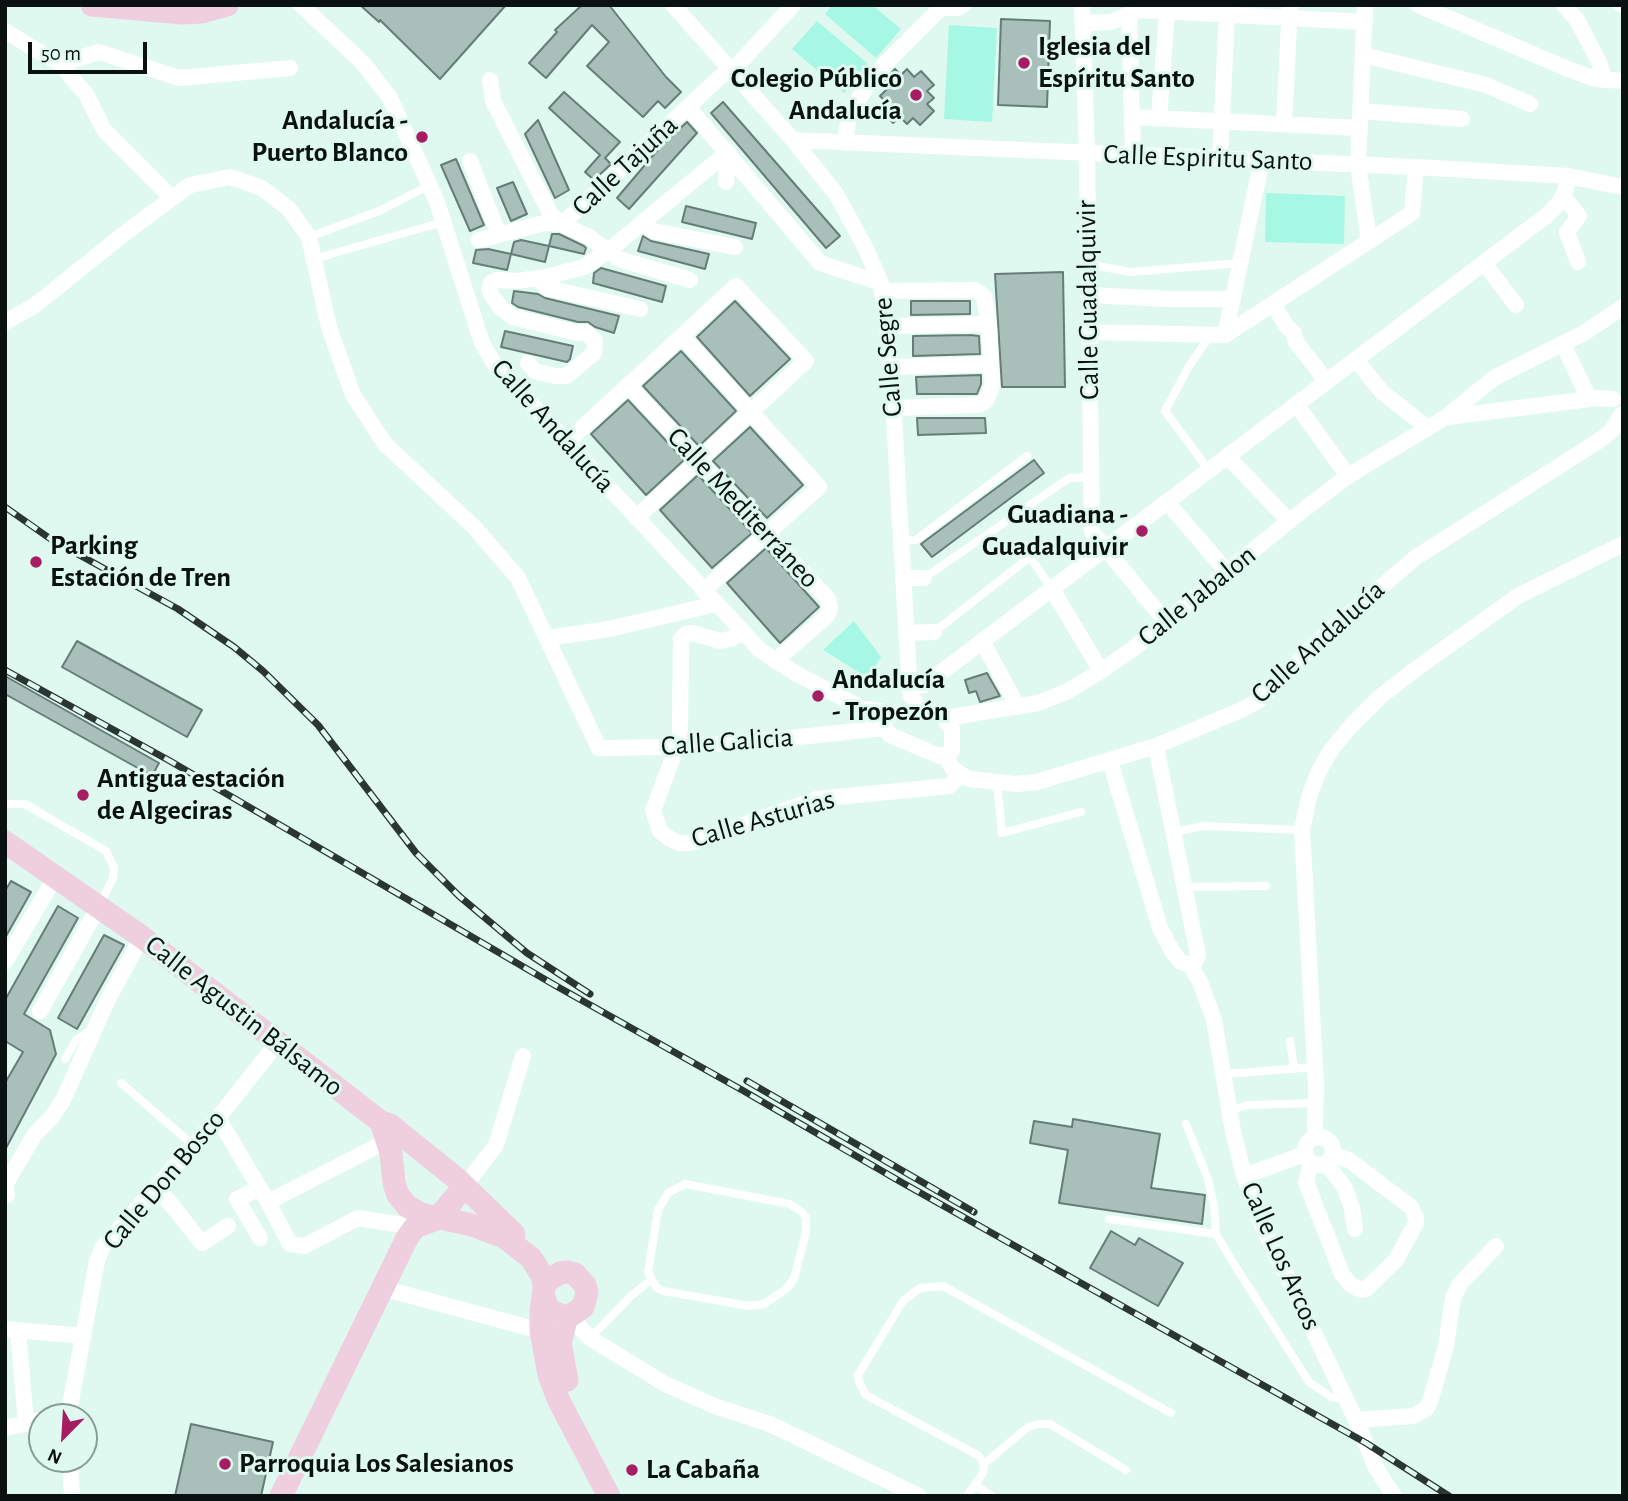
<!DOCTYPE html>
<html>
<head>
<meta charset="utf-8">
<style>
  body { margin:0 }
  #map { position:relative; width:1628px; height:1501px; overflow:hidden; background:#dff9f1; font-family:"Alegreya Sans",sans-serif }
  canvas { display:block }
  .frame { position:absolute; inset:0; border:7px solid #091210; pointer-events:none }
  .north { position:absolute; left:28px; top:1403px; width:70px; height:70px; box-sizing:border-box; background:#dff9f1; border:2px solid #899d97; border-radius:50%; rotate:204deg; font-size:19px; font-weight:700; line-height:28px; text-align:center; color:#091210 }
  .north::after { content:''; display:block; margin:auto; width:24px; height:32px; background:#a61d64; clip-path:polygon(50% 0,100% 100%,50% 72%,0 100%) }
  .scale { position:absolute; left:28px; top:42px; width:119px; height:32px; box-sizing:border-box; border:4px solid #091210; border-top:0; padding-left:9px; font-size:21px; line-height:24px; white-space:nowrap; color:#091210; -webkit-text-stroke:5px #dff9f1; paint-order:stroke }
</style>
</head>
<body>
<div id="map">
<canvas width="1628" height="1501"></canvas>
<div class="frame"></div>
<div class="north">N</div>
<div class="scale">50 m</div>
</div>
<script>
const ctx = document.querySelector('canvas').getContext('2d');
ctx.lineJoin = 'round';
function fillPath(path, color) {
  ctx.fillStyle = color;
  ctx.fill(path, 'evenodd');
}
function shape(rows) {
  const path = new Path2D();
  for (const r of rows) {
    if (r.length === 3) {
      path.moveTo(r[0] + r[2], r[1]);
      path.arc(r[0], r[1], r[2], 0, 2 * Math.PI);
      continue;
    }
    path.moveTo(r[0], r[1]);
    for (let i = 2; i < r.length; i += 2) path.lineTo(r[i], r[i + 1]);
  }
  return path;
}
function trace(path, color, width, dash) {
  ctx.strokeStyle = color;
  ctx.lineWidth = width;
  ctx.lineCap = dash ? 'butt' : 'round';
  ctx.setLineDash(dash || []);
  ctx.stroke(path);
}
function drawText(font, color, halo, rows, align = 'center') {
  ctx.font = font + ' "Alegreya Sans",sans-serif';
  ctx.lineWidth = 6;
  ctx.setLineDash([]);
  ctx.textBaseline = 'middle';
  ctx.strokeStyle = halo;
  ctx.fillStyle = color;
  for (const [text, x, y, turn = 0] of rows) {
    ctx.save();
    ctx.translate(x, y);
    ctx.rotate((+turn || 0) * Math.PI / 180);
    ctx.textAlign = isNaN(turn) ? turn : align;
    if (halo) ctx.strokeText(text, 0, 0);
    ctx.fillText(text, 0, 0);
    ctx.restore();
  }
}
const green = shape([
  [832,5,872,5,901,29,876,58,825,14],
  [817,21,868,64,844,93,792,49],
  [949,25,997,28,992,122,944,119],
  [1266,193,1345,196,1344,244,1265,242],
  [854,621,881,657,868,678,823,650]
]);
const building = shape([
  [360,5,506,5,440,79,380,20,379,22,360,5],
  [582,5,609,5,666,77,681,92,665,108,658,101,643,117,587,66,609,42,592,25,546,78,529,63,557,32,555,30,582,5],
  [1001,19,1050,21,1047,107,998,105,1001,19],
  [895,69,901,75,907,69,914,77,921,71,934,85,927,91,934,98,927,104,934,111,920,125,913,118,907,124,900,117,893,123,880,109,887,103,880,96,887,89,882,83,895,69],
  [564,92,620,142,605,158,611,164,594,180,585,172,600,155,549,108,564,92],
  [723,102,840,236,826,248,711,113,723,102],
  [538,120,569,190,555,198,525,134,538,120],
  [687,122,697,133,629,209,617,198,661,146,687,122],
  [456,159,484,225,470,231,441,165,456,159],
  [513,182,527,214,511,221,497,188,513,182],
  [686,206,756,223,752,239,682,222,686,206],
  [552,234,559,234,584,246,586,248,584,254,549,246,552,234],
  [643,236,651,241,709,254,705,269,638,251,643,236],
  [521,240,549,246,545,262,511,254,514,242,521,240],
  [488,249,511,254,507,270,473,263,476,250,488,249],
  [601,268,666,286,662,302,593,283,594,273,601,268],
  [1063,272,1065,387,1002,387,995,274,1063,272],
  [514,291,538,294,545,298,619,316,614,333,595,327,588,322,578,322,518,307,512,303,514,291],
  [735,301,790,359,750,396,697,337,735,301],
  [911,301,970,301,970,314,911,315,911,301],
  [505,331,573,346,570,359,567,362,501,347,505,331],
  [970,335,979,336,980,354,913,356,913,336,970,335],
  [681,351,736,411,699,446,643,386,681,351],
  [981,375,981,384,977,394,917,394,916,377,981,375],
  [628,400,684,460,646,495,591,434,628,400],
  [917,418,985,418,986,433,918,435,917,418],
  [750,427,803,485,767,518,713,461,750,427],
  [1034,460,1044,473,932,557,921,544,1034,460],
  [698,475,752,533,712,568,660,510,698,475],
  [766,548,819,607,780,643,727,583,766,548],
  [77,641,202,710,187,737,62,667,77,641],
  [987,673,1000,696,980,702,976,691,969,693,965,680,987,673],
  [5,676,159,763,152,776,5,694,5,676],
  [11,881,31,892,5,938,5,891,11,881],
  [58,906,78,918,24,1014,50,1030,56,1054,5,1150,5,1083,23,1052,5,1041,5,1000,58,906],
  [104,935,124,945,77,1029,58,1018,104,935],
  [1073,1119,1160,1134,1151,1188,1205,1195,1202,1224,1059,1203,1068,1150,1030,1143,1034,1121,1072,1127,1073,1119],
  [1111,1231,1135,1245,1139,1238,1183,1263,1158,1306,1090,1268,1111,1231],
  [191,1424,273,1442,261,1496,175,1496,191,1424]
]);
const lane = shape([
  [309,237,379,211,430,185],
  [314,259,443,222],
  [1088,264,1130,272,1240,263],
  [1209,470,1165,411,1189,366,1210,336],
  [901,541,916,540,1027,456],
  [924,578,1069,478,1091,477],
  [934,632,1030,557,1052,589],
  [997,783,1002,833,1081,812],
  [5,804,25,804,106,851,114,868,113,878,100,904],
  [1173,832,1204,826,1302,830],
  [1185,887,1266,886],
  [1290,1041,1294,1069],
  [65,1059,76,1040,92,1030],
  [1224,1074,1315,1067],
  [121,1083,193,1145],
  [1230,1110,1248,1105,1315,1103],
  [1186,1124,1208,1179,1214,1206,1216,1234,1234,1264,1309,1382,1331,1397,1347,1400],
  [685,1184,790,1204,802,1212,806,1218,806,1232,794,1279,786,1289,764,1304,749,1306,663,1291,656,1287,648,1272,658,1210,668,1193,685,1184],
  [1109,1219,1216,1234],
  [590,1338,631,1296,651,1280],
  [984,1464,1028,1427,1039,1424,1050,1424,1126,1470],
  [975,1485,992,1496],
  [967,1496,983,1473,984,1464,979,1456,866,1395,859,1382,858,1375,903,1301,920,1288,943,1286,1171,1413]
]);
const street = shape([
  [301,5,363,63,390,98,437,202,482,343,495,365,760,650,797,674,858,706,883,723],
  [673,5,793,140,836,194,864,245,881,283,887,326,893,399,909,677,911,696,922,712],
  [1082,5,1087,153,1092,532,1166,622],
  [1365,5,1358,165,1369,241],
  [1418,5,1568,69,1596,79,1623,81],
  [1564,5,1577,20,1599,62,1605,80],
  [1622,5,1623,5],
  [1129,14,1133,155],
  [1083,23,1111,22,1138,10,1365,22],
  [5,31,60,64,86,94,104,130,172,198],
  [1363,55,1486,85,1530,104],
  [60,64,99,52,179,78,290,68],
  [490,80,493,101,551,215,562,224,589,237,619,259,690,280],
  [688,107,820,263,881,283],
  [1361,111,1462,119],
  [1132,117,1360,128],
  [1159,118,1167,12],
  [1284,124,1290,5],
  [793,140,1416,167,1568,176,1623,187],
  [845,143,849,114,875,74,941,8,958,8,963,5],
  [1220,158,1227,15],
  [470,161,499,235],
  [726,182,728,152],
  [1563,196,1579,216,1567,232,1578,262],
  [643,221,653,231,735,247],
  [479,240,544,223,562,224,720,77,732,71,793,5],
  [1484,263,1516,305],
  [538,278,547,288,640,309],
  [883,291,975,290,984,296,989,324,992,386,986,401,978,405,893,408],
  [1088,295,1168,299,1233,299],
  [1273,304,1287,327,1294,333,1296,342,1327,382],
  [5,322,34,306,125,233,190,185,230,177,262,188,289,209,309,237,329,327,353,395,385,444,474,527,518,578,599,748,677,747,781,739,884,728],
  [887,326,989,324],
  [1088,332,1225,335,1412,213,1416,167],
  [1225,335,1262,160],
  [682,336,819,487,703,591],
  [1563,344,1589,399],
  [1356,360,1382,392,1428,428],
  [528,363,535,371,555,376,567,376,594,353,595,341,585,332,577,333,513,317,501,308,492,296,489,289,491,283,497,280,516,281,546,277,584,267,608,251,728,152],
  [890,367,990,364],
  [628,385,828,599,830,608,827,616,775,661],
  [1296,404,1348,476],
  [1448,417,1597,398,1613,399],
  [567,442,736,286,806,361,636,518],
  [1227,456,1289,521],
  [1167,502,1227,572],
  [903,578,924,578],
  [1052,589,1101,671],
  [742,633,730,639,720,641,693,633,686,634,681,639,680,732,677,747,653,810,660,831,669,838,679,843,690,843,817,799,949,786,960,775],
  [906,633,934,632],
  [547,638,609,629,716,604],
  [982,641,1018,707],
  [910,687,924,685,931,680,1546,216,1558,204,1566,190,1568,176],
  [867,709,891,713,927,711,940,713,952,729,952,750,947,755,939,756,890,735,883,726,885,719,891,713],
  [946,718,1038,703,1066,692,1101,671,1134,648,1289,521,1348,476,1446,417,1494,378,1584,333,1623,307],
  [1156,746,1198,955,1195,962,1190,965],
  [945,755,953,769,969,779,1017,784,1037,782,1156,746,1241,710,1258,701,1327,633,1415,558,1603,438,1613,429,1621,415],
  [1110,761,1160,928,1172,951,1181,962,1190,965,1200,982,1214,1020,1233,1131,1244,1176,1263,1227,1356,1420,1376,1468,1394,1496],
  [5,962,56,876],
  [40,1011,99,906],
  [218,1118,268,1202,387,1141],
  [1319,1151,14],
  [1317,1138,1315,1127,1316,1086,1302,830,1309,797,1318,773,1331,750,1351,726,1381,696,1420,666,1518,596,1623,544],
  [1311,1163,1306,1182,1342,1274,1350,1284,1360,1290,1366,1289,1396,1260,1416,1223,1416,1218,1411,1207,1407,1204,1349,1160,1333,1155],
  [1326,1163,1345,1188,1352,1208,1355,1229],
  [1244,1176,1305,1154],
  [157,1187,202,1243,228,1226],
  [463,1188,496,1145,523,1056],
  [7,1195,5,1185,35,1134,51,1118,63,1100,108,999,142,937],
  [268,1202,290,1244,304,1246,358,1218,415,1227],
  [260,1238,237,1199,260,1188],
  [382,1288,541,1331],
  [570,1316,590,1338,665,1384,717,1407,770,1424,919,1496],
  [5,1329,84,1336],
  [18,1330,26,1423],
  [68,1417,97,1261,102,1248,218,1118,278,1042],
  [1356,1420,1413,1416,1426,1409,1430,1402,1446,1346,1453,1298,1460,1284,1496,1246],
  [5,1428,42,1420],
  [70,1459,72,1496]
]);
const secondary = shape([
  [92,5,182,13,202,12,227,5],
  [5,842,142,937,381,1122,391,1153,394,1183,398,1195,407,1206,421,1214,472,1225,504,1237,531,1258,543,1277,544,1288],
  [381,1122,390,1125,457,1179,514,1234],
  [543,1296,549,1310,563,1316,570,1316,583,1307,587,1293,585,1285,575,1274,567,1272,560,1273,547,1281,544,1288,541,1312,541,1331,549,1375,559,1401,609,1496],
  [567,1380,560,1343,567,1316],
  [281,1496,407,1238,415,1227,437,1219,463,1188]
]);
const rail = shape([
  [5,507,52,540,178,609,234,647,263,671,318,725,416,853,459,896,527,953,590,994],
  [5,670,170,761,558,987,742,1090,901,1182,1366,1443,1449,1496],
  [747,1081,974,1212]
]);
const markers = [
  [1024,63,7,"#a61d64"],
  [916,95,7,"#a61d64"],
  [422,137,7,"#a61d64"],
  [1142,531,7,"#a61d64"],
  [36,562,7,"#a61d64"],
  [818,696,7,"#a61d64"],
  [83,795,7,"#a61d64"],
  [225,1464,7,"#a61d64"],
  [632,1470,7,"#a61d64"]
];
const poiNames = [
  ["Iglesia del",1038,47],
  ["Espíritu Santo",1038,79],
  ["Colegio Público",902,79,"right"],
  ["Andalucía",902,111,"right"],
  ["Andalucía -",408,121,"right"],
  ["Puerto Blanco",408,153,"right"],
  ["Guadiana -",1128,515,"right"],
  ["Guadalquivir",1128,547,"right"],
  ["Parking",50,546],
  ["Estación de Tren",50,578],
  ["Andalucía",832,680],
  ["- Tropezón",832,712],
  ["Antigua estación",97,779],
  ["de Algeciras",97,811],
  ["Parroquia Los Salesianos",239,1464],
  ["La Cabaña",646,1470]
];
const streetNames = [
  ["Calle Espiritu Santo",1208,158,2],
  ["Calle Tajuña",625,166,-43],
  ["Calle Guadalquivir",1088,300,-91],
  ["Calle Segre",888,357,-95],
  ["Calle Andalucía",553,426,48],
  ["Calle Mediterráneo",743,508,47],
  ["Calle Jabalon",1197,596,-39],
  ["Calle Andalucía",1318,642,-42],
  ["Calle Galicia",727,742,-4],
  ["Calle Asturias",763,819,-16],
  ["Calle Agustin Bálsamo",244,1016,38],
  ["Calle Don Bosco",164,1180,-50],
  ["Calle Los Arcos",1281,1256,66]
];
fillPath(green, '#a6f7e3');
fillPath(building, '#a8c0b9');
trace(building, '#667d77', 2);
trace(lane, '#fff', 8);
trace(street, '#fff', 16);
trace(secondary, '#efcfdd', 23);
trace(rail, '#2a3633', 7);
trace(rail, '#dff9f1', 4.5, [13]);
for (const [x, y, r, color] of markers) {
  const dot = new Path2D();
  dot.arc(x, y, r, 0, 2 * Math.PI);
  ctx.fillStyle = color;
  ctx.fill(dot);
  trace(dot, '#dff9f1', 2.5);
}
drawText('bold 28px', '#091210', '#dff9f1', poiNames, 'left');
drawText('28px', '#091210', '#dff9f1', streetNames);
</script>
</body>
</html>
